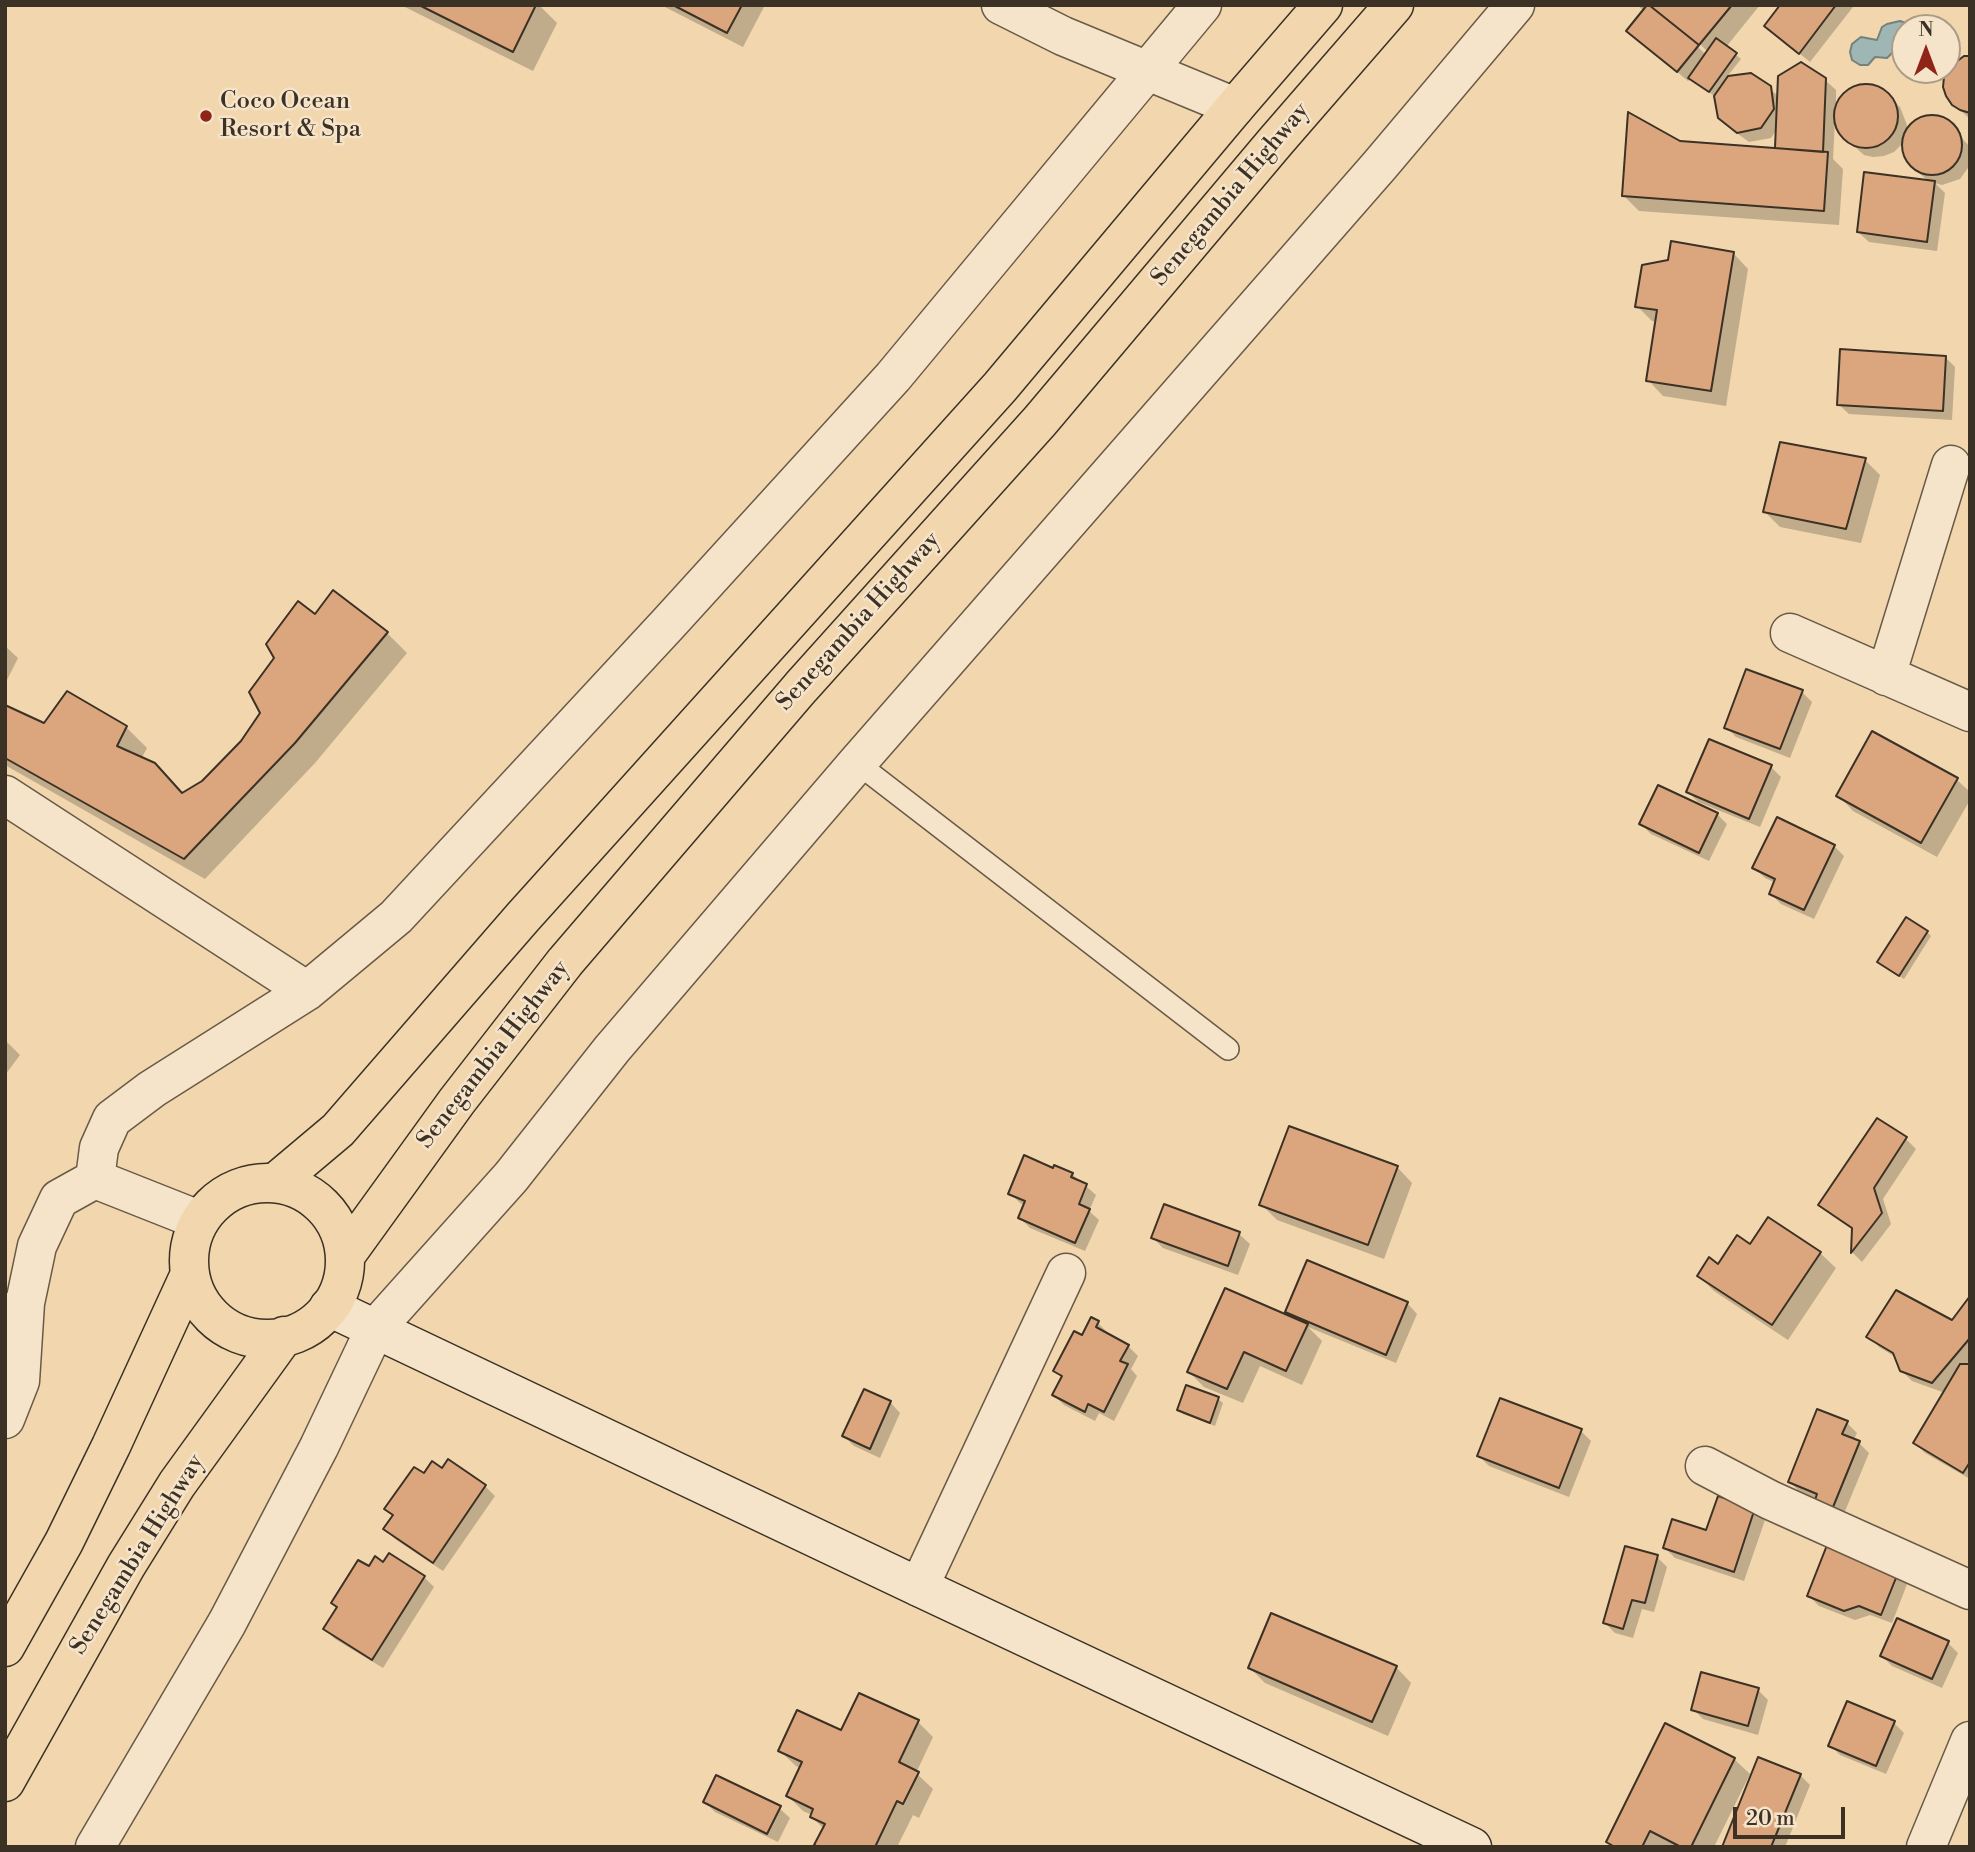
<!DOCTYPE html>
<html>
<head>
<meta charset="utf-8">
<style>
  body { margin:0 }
  #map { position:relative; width:1975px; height:1852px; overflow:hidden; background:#f1d6ae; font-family:"Libre Bodoni",serif }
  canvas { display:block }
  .frame { position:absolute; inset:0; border:7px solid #3b3125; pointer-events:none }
  .north { position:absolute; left:1891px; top:14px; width:70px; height:70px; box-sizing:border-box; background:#f6e4ca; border:2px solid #ab9c88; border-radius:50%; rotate:0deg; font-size:19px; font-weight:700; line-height:28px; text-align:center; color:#3b3125 }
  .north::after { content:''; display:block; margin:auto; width:24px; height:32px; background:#8f2418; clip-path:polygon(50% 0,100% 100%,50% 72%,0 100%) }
  .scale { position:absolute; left:1733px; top:1807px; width:112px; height:32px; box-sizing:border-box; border:4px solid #3b3125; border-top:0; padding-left:9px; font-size:21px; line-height:24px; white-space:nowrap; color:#3b3125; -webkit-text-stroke:5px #f6e4ca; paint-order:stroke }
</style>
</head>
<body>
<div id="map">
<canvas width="1975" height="1852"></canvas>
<div class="frame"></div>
<div class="north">N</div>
<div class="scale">20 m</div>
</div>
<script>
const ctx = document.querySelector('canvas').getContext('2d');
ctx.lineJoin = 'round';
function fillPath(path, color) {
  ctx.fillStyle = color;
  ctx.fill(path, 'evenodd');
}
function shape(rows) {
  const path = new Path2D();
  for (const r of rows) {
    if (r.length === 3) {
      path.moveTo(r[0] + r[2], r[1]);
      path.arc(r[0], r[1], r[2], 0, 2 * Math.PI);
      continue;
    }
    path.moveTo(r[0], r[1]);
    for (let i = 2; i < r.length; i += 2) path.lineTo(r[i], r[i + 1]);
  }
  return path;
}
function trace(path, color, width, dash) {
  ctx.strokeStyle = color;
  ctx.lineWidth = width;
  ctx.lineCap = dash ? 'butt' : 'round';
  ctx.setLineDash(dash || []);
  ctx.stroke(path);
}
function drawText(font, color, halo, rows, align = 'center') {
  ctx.font = font + ' "Libre Bodoni",serif';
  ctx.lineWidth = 5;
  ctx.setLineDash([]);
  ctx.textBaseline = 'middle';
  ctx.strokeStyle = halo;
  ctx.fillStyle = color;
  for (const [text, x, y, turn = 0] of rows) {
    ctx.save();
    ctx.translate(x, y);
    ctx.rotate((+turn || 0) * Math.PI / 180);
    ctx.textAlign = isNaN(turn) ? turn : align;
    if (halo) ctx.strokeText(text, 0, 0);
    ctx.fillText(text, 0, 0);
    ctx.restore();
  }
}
const water = shape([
  [1900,21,1906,23,1914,28,1905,28,1905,55,1900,52,1893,52,1887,58,1875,57,1868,65,1860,65,1852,60,1850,52,1852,44,1857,40,1861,37,1877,40,1882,27,1887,24,1900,21]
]);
const shadow = shape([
  [401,5,539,5,557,23,533,71],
  [661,5,765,5,743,47],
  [1637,5,1760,5,1726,47,1741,59,1726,78,1769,88,1779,97,1825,80,1836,90,1836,110,1839,100,1854,88,1863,86,1872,86,1889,96,1900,107,1907,125,1906,134,1911,126,1928,118,1937,118,1946,121,1969,146,1970,165,1960,179,1942,185,1935,183,1945,193,1937,251,1869,242,1858,232,1929,182,1914,168,1904,152,1904,142,1894,152,1884,156,1873,157,1864,155,1844,137,1838,128,1835,120,1833,159,1843,169,1839,225,1639,211,1624,196,1679,143,1776,150,1777,129,1771,138,1749,142,1730,128,1719,118,1716,93,1714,96,1691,78,1688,81,1639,40,1644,11],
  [1694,38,1708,52,1708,57,1692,41],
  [1782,5,1851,5,1853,7,1810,62,1766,26],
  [1970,58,1970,119,1953,104],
  [1733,253,1748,269,1726,406,1663,396,1648,380,1657,322,1652,321,1637,306],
  [1945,357,1955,367,1952,420,1849,414,1838,404],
  [1865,460,1880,475,1861,543,1780,527,1765,512],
  [316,616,387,633,407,653,315,763,205,879,5,765,5,707,45,725,126,727,147,748,141,759,183,795,204,782,243,742,262,713],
  [5,646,18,658,5,684],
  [1802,692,1812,702,1790,758,1736,737,1726,727],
  [1873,733,1957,780,1970,792,1970,800,1937,857,1853,811,1838,795],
  [1771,767,1781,777,1760,827,1698,802,1688,792],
  [1717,814,1727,824,1709,861,1651,834,1641,824],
  [1834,846,1844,856,1814,919,1781,904,1771,894,1776,883,1765,878,1754,868],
  [1927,932,1931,936,1904,979,1884,966],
  [5,1040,20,1055,5,1075],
  [1878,1120,1906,1139,1916,1149,1883,1199,1891,1224,1862,1262,1852,1252,1853,1230,1831,1215,1821,1205],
  [1397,1167,1412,1183,1384,1259,1277,1220,1261,1204],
  [1054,1170,1072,1174,1096,1195,1089,1211,1099,1220,1085,1251,1030,1228,1020,1218,1025,1206,1020,1203,1010,1193],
  [1769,1219,1820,1253,1836,1268,1788,1340,1714,1291,1699,1276,1719,1266,1750,1246],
  [1239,1234,1250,1244,1238,1275,1163,1248,1153,1238],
  [1970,1299,1970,1360,1965,1366,1970,1366,1970,1479,1925,1453,1915,1443,1945,1393,1912,1381,1901,1370,1897,1358,1879,1347,1869,1337,1953,1322],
  [1407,1303,1417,1314,1396,1363,1308,1327,1322,1341,1302,1385,1260,1366,1243,1403,1204,1387,1189,1372,1295,1320,1287,1312],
  [1098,1323,1108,1333,1107,1335,1128,1346,1138,1356,1131,1369,1137,1376,1114,1421,1099,1413,1095,1421,1064,1405,1054,1395,1063,1379,1055,1371],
  [864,1391,890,1402,900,1413,880,1458,854,1446,844,1436],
  [1218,1399,1223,1403,1215,1426,1183,1414,1179,1410],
  [1847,1423,1857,1433,1853,1441,1859,1443,1869,1453,1841,1521,1817,1499,1800,1492,1790,1482],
  [1581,1431,1591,1441,1569,1497,1489,1466,1479,1456],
  [442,1470,485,1486,495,1496,443,1571,395,1539,385,1529,394,1516,387,1509,424,1476],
  [1754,1510,1765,1520,1744,1581,1675,1558,1665,1548,1707,1532],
  [1830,1542,1909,1579,1892,1623,1870,1615,1855,1620,1819,1606,1809,1596],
  [1657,1557,1667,1567,1654,1612,1642,1609,1633,1638,1615,1633,1605,1623],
  [384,1564,424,1577,434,1587,383,1668,335,1639,325,1629,338,1608,333,1603,369,1569],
  [1948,1643,1958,1653,1942,1688,1892,1666,1882,1656],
  [1396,1667,1411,1683,1388,1736,1265,1683,1250,1668],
  [1758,1690,1768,1700,1758,1735,1703,1719,1693,1709],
  [918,1722,933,1737,916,1773,933,1789,919,1818,913,1815,897,1847,819,1847,824,1829,812,1817,812,1815,803,1811,788,1796,801,1769,796,1766,780,1751,842,1733],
  [1894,1723,1904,1733,1886,1774,1840,1755,1830,1745],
  [1734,1759,1750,1774,1714,1847,1669,1847,1666,1845,1665,1847,1613,1847,1608,1842],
  [1800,1775,1810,1785,1785,1847,1724,1847],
  [705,1802,779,1808,790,1818,778,1842,715,1812]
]);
const building = shape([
  [419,5,536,5,513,52,419,5],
  [673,5,742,5,727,33,673,5],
  [1647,5,1649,5,1699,45,1677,72,1626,31,1647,5],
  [1649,5,1732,5,1699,45,1649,5],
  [1780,5,1836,5,1799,54,1764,26,1780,5],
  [1716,38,1737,53,1709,92,1688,78,1716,38],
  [1964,56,1970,56,1970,113,1960,110,1952,105,1946,96,1943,87,1944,77,1948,68,1964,56],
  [1801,62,1826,78,1823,152,1775,148,1778,76,1801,62],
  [1751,73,1771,86,1774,109,1761,128,1737,133,1718,118,1714,96,1728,76,1751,73],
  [1866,116,32],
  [1628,112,1680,141,1828,152,1824,211,1622,196,1628,112],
  [1932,145,30],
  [1864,172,1935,181,1927,242,1857,232,1864,172],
  [1671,241,1734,252,1711,391,1646,381,1657,310,1635,307,1642,265,1668,260,1671,241],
  [1840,349,1946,356,1943,411,1837,405,1840,349],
  [1780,442,1866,458,1846,529,1763,512,1780,442],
  [333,590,388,632,295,743,184,859,5,758,5,705,44,723,67,691,127,726,117,746,155,763,182,793,202,781,241,741,260,713,249,692,274,658,266,644,298,601,315,614,333,590],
  [1746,669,1803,690,1780,749,1724,728,1746,669],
  [1872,731,1958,778,1921,843,1836,796,1872,731],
  [1709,739,1772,765,1749,819,1686,792,1709,739],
  [1658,785,1718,813,1699,853,1639,824,1658,785],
  [1777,817,1835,845,1804,910,1769,894,1775,879,1752,868,1777,817],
  [1906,917,1928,931,1899,976,1877,962,1906,917],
  [1877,1118,1907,1137,1874,1188,1882,1213,1851,1253,1852,1228,1818,1205,1877,1118],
  [1289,1126,1398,1166,1368,1245,1259,1205,1289,1126],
  [1024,1155,1053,1168,1054,1165,1073,1173,1071,1177,1087,1184,1079,1204,1090,1209,1075,1243,1018,1218,1025,1201,1008,1194,1024,1155],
  [1164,1204,1240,1232,1228,1266,1151,1238,1164,1204],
  [1768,1217,1821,1252,1772,1325,1697,1276,1709,1257,1718,1264,1737,1235,1750,1244,1768,1217],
  [1307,1260,1408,1302,1386,1355,1285,1312,1307,1260],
  [1225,1288,1308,1324,1286,1371,1244,1352,1227,1389,1187,1372,1225,1288],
  [1896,1290,1952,1320,1970,1296,1970,1338,1932,1383,1900,1371,1893,1353,1866,1337,1896,1290],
  [1091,1317,1099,1321,1096,1327,1129,1345,1120,1361,1128,1364,1104,1412,1088,1404,1085,1412,1052,1395,1062,1376,1053,1371,1074,1331,1082,1335,1091,1317],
  [1960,1364,1970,1364,1970,1462,1963,1473,1913,1443,1960,1364],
  [1186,1385,1219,1397,1210,1423,1177,1410,1186,1385],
  [864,1389,891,1401,870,1449,842,1436,864,1389],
  [1500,1398,1582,1429,1559,1488,1477,1456,1500,1398],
  [1817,1409,1848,1421,1842,1434,1860,1441,1831,1512,1813,1506,1817,1494,1788,1482,1817,1409],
  [448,1459,486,1485,433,1563,383,1529,393,1515,384,1509,414,1467,424,1473,432,1461,442,1468,448,1459],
  [1718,1496,1755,1508,1734,1572,1663,1548,1672,1519,1706,1530,1718,1496],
  [1829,1540,1900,1568,1881,1615,1859,1606,1844,1611,1807,1596,1829,1540],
  [1625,1546,1658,1555,1645,1603,1632,1600,1623,1629,1603,1623,1625,1546],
  [389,1553,425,1576,372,1660,323,1629,337,1607,331,1603,358,1560,369,1566,375,1556,383,1562,389,1553],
  [1271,1613,1397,1666,1372,1722,1248,1668,1271,1613],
  [1897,1618,1949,1641,1932,1679,1880,1656,1897,1618],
  [1701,1672,1759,1688,1748,1726,1691,1710,1701,1672],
  [859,1693,919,1720,899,1762,919,1772,903,1804,897,1801,875,1847,819,1847,814,1845,825,1824,810,1817,813,1809,786,1796,802,1762,778,1751,797,1710,841,1730,859,1693],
  [1847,1701,1895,1721,1876,1766,1828,1746,1847,1701],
  [1665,1723,1735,1758,1691,1847,1681,1847,1650,1831,1642,1847,1615,1847,1606,1842,1665,1723],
  [1758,1757,1801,1774,1771,1847,1722,1847,1758,1757],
  [716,1775,781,1806,767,1834,703,1802,716,1775]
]);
const lane = shape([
  [857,763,1228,1049]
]);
const street = shape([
  [1001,5,1063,36,1235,107],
  [1790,633,1970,712],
  [1886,676,1951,465],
  [5,795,307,991],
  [95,1179,99,1148,112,1119,152,1089,307,991,396,917,668,624,893,377,1202,5],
  [5,1320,25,1303,37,1246,59,1199,95,1179,186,1215,198,1223],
  [5,1419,20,1381,25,1303],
  [1705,1466,1770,1500,1970,1590],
  [919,1587,1066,1273],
  [95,1847,227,1623,319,1447,375,1329,511,1177,612,1049,857,763,1380,165,1515,5],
  [1926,1847,1970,1741]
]);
const secondary = shape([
  [329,1307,919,1587,1472,1847]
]);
const primary = shape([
  [275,1183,338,1130,523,917,1000,387,1235,107,1323,5],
  [267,1261,78],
  [345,1256,457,1101,565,962,801,687,1040,421,1276,141,1394,5],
  [5,1647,64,1542,111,1446,190,1274],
  [5,1782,126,1566,177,1484,284,1336]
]);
const markers = [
  [206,116,7,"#8f2418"]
];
const poiNames = [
  ["Coco Ocean",220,102],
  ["Resort & Spa",220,130]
];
const streetNames = [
  ["Senegambia Highway",1231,195,-50],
  ["Senegambia Highway",859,622,-48],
  ["Senegambia Highway",494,1055,-52],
  ["Senegambia Highway",138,1555,-58]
];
fillPath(water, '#9eb7b4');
trace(water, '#76817b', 2);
fillPath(shadow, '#0003');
fillPath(building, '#dba67d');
trace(building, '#3b3125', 2);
trace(lane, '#685a47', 24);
trace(street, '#685a47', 41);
trace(secondary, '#3b3125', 41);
trace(primary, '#3b3125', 41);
trace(lane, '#f6e4ca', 21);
trace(street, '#f6e4ca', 38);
trace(secondary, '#f6e4ca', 38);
trace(primary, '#f1d6ae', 38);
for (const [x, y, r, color] of markers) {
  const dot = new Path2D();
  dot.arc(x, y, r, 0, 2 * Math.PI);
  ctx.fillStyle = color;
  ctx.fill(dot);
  trace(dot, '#f6e4ca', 2.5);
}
drawText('24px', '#3b3125', '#f6e4ca', poiNames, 'left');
drawText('24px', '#3b3125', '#f6e4ca', streetNames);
</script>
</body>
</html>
